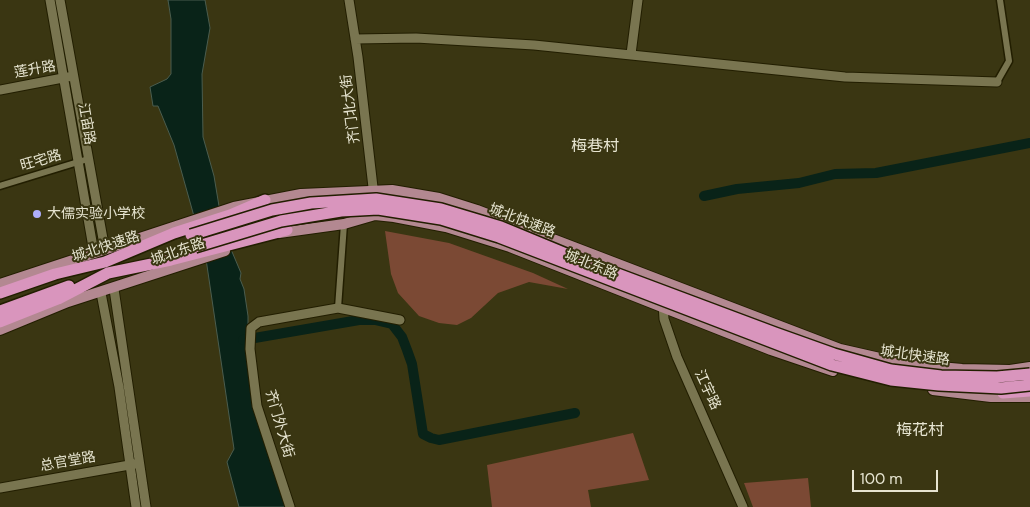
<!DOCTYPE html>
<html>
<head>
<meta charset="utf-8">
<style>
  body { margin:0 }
  #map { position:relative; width:1030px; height:507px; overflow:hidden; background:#3a3612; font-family:"DM Sans",sans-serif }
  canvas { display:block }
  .scale { position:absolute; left:852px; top:470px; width:86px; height:22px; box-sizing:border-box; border:2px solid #e6e4d0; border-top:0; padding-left:6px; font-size:15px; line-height:18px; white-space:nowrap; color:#e6e4d0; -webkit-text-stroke:4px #3a3612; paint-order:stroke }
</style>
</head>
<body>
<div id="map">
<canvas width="1030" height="507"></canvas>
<div class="scale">100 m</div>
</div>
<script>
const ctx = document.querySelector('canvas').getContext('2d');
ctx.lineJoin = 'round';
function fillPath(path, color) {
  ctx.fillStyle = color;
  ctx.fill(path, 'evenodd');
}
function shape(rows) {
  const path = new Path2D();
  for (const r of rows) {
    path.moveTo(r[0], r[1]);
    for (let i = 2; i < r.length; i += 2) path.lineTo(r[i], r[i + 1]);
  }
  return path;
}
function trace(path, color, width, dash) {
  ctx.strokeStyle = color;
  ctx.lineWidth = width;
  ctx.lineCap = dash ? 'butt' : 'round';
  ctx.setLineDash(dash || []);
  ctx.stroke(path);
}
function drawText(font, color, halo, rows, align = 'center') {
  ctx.font = font + ' "DM Sans","Noto Sans SC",sans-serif';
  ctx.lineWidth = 4;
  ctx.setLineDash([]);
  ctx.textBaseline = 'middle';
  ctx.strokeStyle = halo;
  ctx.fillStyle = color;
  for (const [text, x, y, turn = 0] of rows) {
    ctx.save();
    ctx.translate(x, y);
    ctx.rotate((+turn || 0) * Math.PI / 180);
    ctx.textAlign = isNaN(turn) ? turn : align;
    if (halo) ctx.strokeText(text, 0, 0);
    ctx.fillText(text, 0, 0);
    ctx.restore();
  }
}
const green = shape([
  [385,231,449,243,533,273,568,289,529,282,498,293,471,318,457,325,439,323,419,316,398,293,391,274],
  [633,433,649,480,588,490,591,507,492,507,487,465],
  [808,478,811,507,753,507,744,483]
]);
const water = shape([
  [168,0,205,0,210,28,202,74,203,137,214,176,220,212,230,247,241,273,240,279,244,289,248,316,248,338,246,346,255,411,288,507,239,507,227,462,234,449,206,259,174,145,158,106,153,106,150,87,167,79,171,74,171,19,168,0]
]);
const river = shape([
  [704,196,737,189,799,183,835,174,876,173,1030,143],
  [243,340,359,320,375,320,392,324,402,337,407,350,412,364,423,434,431,438,439,440,575,413]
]);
const street = shape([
  [997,82,1009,61,1000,0],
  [0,186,88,159],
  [338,308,344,224]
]);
const secondary = shape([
  [50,0,94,253],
  [60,0,105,250],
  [349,0,358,57,374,196],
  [355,39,416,38,534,45,845,77,997,82],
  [631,54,638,0],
  [0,90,68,77],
  [114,289,146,507],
  [101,293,119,387,136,507],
  [663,303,664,319,677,357,743,507],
  [0,488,135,464],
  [290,507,257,406,250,349,251,328,259,322,338,308,400,320]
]);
const primary = shape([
  [279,233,344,224,375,215,394,217,446,227,510,247,771,350,833,371],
  [0,284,234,207,301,194,392,190,439,198,477,210,840,349,906,364,962,369,1010,370,1030,367],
  [0,330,68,302,225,251],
  [933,390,991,397,1030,397]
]);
const highway = shape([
  [0,293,55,274,105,262,174,233,230,215,265,200],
  [0,311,69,286],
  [0,322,58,299,108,273,171,260,287,230],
  [1003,393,1030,391]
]);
const highwayBridge = shape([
  [191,235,272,210,311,203,376,199,441,209,501,227,588,263,775,333,834,354,891,370,941,376,997,377,1030,374],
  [195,247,281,221,341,211,378,209,441,219,499,237,832,365,891,380,939,385,1001,388,1030,385]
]);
const markers = [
  [37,214,5,"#aeaefb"]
];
const streetNames = [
  ["莲升路",35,70,-10],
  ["齐门北大街",351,109,-97],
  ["江宙路",86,124,80],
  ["旺宅路",41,161,-16],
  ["城北快速路",522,221,21],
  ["城北快速路",106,247,-18],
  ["城北东路",178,252,-19],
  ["城北东路",591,265,22],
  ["城北快速路",915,356,8],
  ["江宇路",707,390,65],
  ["齐门外大街",279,424,74],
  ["总官堂路",68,462,-10]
];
const poiNames = [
  ["大儒实验小学校",47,214]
];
const quarterNames = [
  ["梅巷村",595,147],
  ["梅花村",920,431]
];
fillPath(green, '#7b4934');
fillPath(water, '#092318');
trace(water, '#4b5d4f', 1);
trace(river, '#092318', 10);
trace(street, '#221e00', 9);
trace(secondary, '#221e00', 11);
trace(primary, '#221e00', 12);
trace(highway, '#221e00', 14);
trace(street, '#797550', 6);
trace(secondary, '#797550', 9);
trace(primary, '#b38891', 10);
trace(highway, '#d995bd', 11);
trace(highwayBridge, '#221e00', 14, []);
trace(highwayBridge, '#d995bd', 11);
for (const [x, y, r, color] of markers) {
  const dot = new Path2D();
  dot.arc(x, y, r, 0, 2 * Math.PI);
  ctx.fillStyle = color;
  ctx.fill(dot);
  trace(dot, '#3a3612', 2);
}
drawText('14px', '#e6e4d0', '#3a3612', streetNames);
drawText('14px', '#e6e4d0', '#3a3612', poiNames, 'left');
drawText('16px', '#e6e4d0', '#3a3612', quarterNames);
</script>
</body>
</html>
